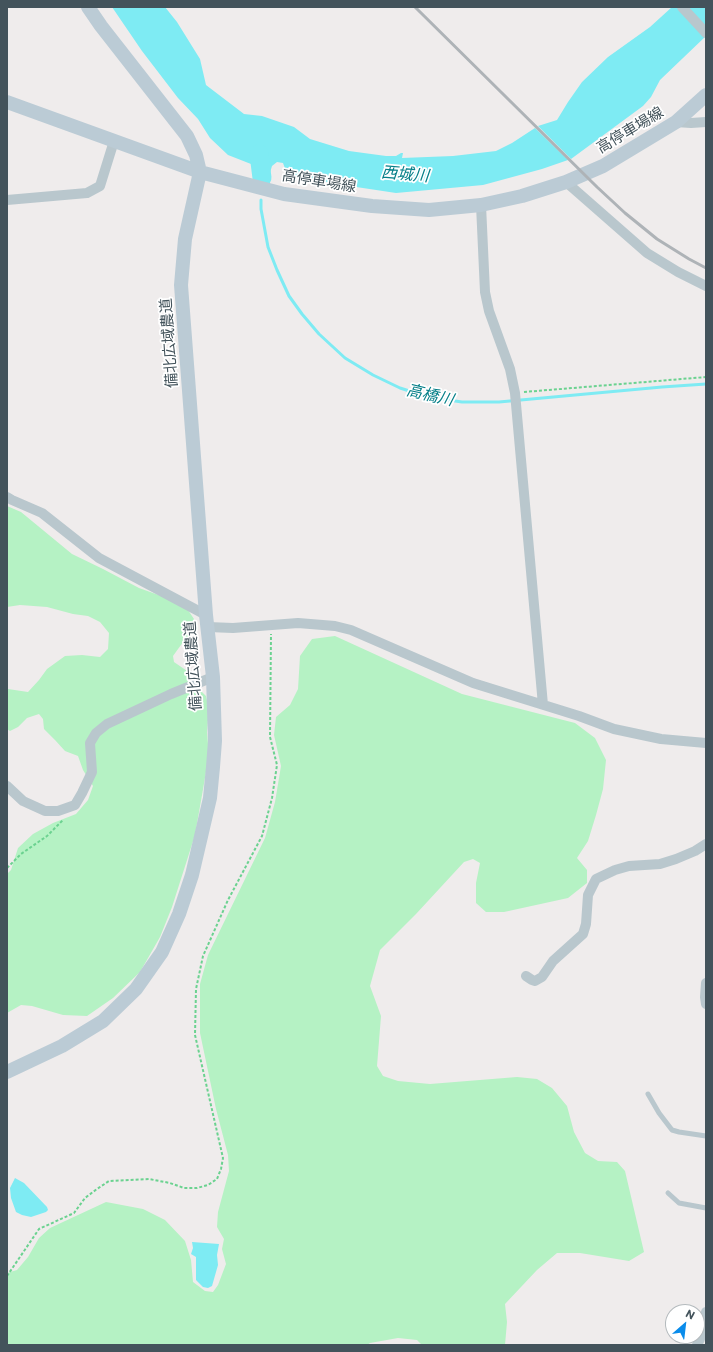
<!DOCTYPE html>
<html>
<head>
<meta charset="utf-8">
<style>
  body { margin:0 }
  #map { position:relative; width:713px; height:1352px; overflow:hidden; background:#efecec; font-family:Commissioner,sans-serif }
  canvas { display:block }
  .frame { position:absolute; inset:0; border:8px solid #43535b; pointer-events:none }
  .north { position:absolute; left:665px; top:1304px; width:40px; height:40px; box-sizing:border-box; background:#fff; border:1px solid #b4babd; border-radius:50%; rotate:28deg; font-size:11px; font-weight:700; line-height:16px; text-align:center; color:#43535b }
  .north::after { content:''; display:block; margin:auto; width:14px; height:18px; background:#0a8ceb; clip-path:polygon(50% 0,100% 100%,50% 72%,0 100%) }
</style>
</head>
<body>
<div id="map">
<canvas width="713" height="1352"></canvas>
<div class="frame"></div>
<div class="north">N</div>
</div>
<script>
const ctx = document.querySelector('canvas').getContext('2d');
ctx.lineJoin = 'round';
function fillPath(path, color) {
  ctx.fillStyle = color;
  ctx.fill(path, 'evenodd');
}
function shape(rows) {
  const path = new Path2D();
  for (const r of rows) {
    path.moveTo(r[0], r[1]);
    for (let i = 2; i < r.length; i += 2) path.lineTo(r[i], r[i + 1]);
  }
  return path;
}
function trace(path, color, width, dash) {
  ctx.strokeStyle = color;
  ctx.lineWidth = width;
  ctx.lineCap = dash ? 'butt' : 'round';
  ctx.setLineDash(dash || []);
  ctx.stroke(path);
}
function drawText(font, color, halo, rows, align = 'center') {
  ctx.font = font + ' Commissioner,"Noto Sans JP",sans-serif';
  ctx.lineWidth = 3.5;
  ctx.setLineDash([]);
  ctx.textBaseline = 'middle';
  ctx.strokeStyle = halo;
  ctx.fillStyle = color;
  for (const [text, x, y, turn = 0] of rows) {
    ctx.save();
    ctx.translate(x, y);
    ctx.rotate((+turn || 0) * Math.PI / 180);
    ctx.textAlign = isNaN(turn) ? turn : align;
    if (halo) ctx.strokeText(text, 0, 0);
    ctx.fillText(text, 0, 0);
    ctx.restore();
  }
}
const green = shape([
  [7,506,21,512,72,554,103,569,139,588,167,598,188,610,196,622,198,629,186,638,173,656,174,662,190,673,191,681,206,696,209,709,207,732,209,755,195,835,172,907,160,937,140,972,113,998,87,1016,63,1015,32,1006,21,1005,7,1013,7,874,11,870,18,848,33,834,53,823,76,814,88,800,93,786,83,770,78,756,65,751,55,740,44,729,43,719,39,714,27,718,18,727,10,731,7,729,7,690,8,689,28,692,39,680,47,669,65,656,82,655,100,657,108,649,109,633,100,622,88,616,73,614,47,607,20,605,7,607],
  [335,636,462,694,575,723,595,738,606,760,603,789,596,815,588,841,577,858,587,870,587,883,568,898,504,912,486,912,476,903,476,883,480,863,473,859,464,862,416,914,380,950,370,986,381,1016,377,1066,383,1076,398,1081,430,1084,517,1077,537,1079,552,1088,567,1106,574,1132,585,1153,598,1161,617,1162,625,1171,644,1252,629,1261,580,1253,557,1253,537,1270,505,1304,507,1322,505,1345,422,1345,417,1340,398,1338,370,1343,367,1345,7,1345,7,1273,17,1270,28,1257,39,1238,50,1228,106,1202,143,1209,165,1220,185,1241,191,1260,193,1282,205,1291,213,1292,218,1285,226,1264,222,1249,224,1239,217,1227,218,1212,229,1171,228,1155,216,1109,200,1033,200,984,208,955,265,838,275,802,281,766,274,735,276,717,290,705,298,689,300,656,312,639]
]);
const water = shape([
  [112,7,165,7,177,22,200,59,206,85,244,114,262,116,294,127,310,139,349,151,386,156,396,156,401,153,403,153,402,158,453,156,496,151,512,143,535,128,568,160,542,169,483,185,396,193,343,185,287,174,283,163,277,162,272,166,269,176,257,174,251,164,228,155,210,138,198,119,178,98,142,51],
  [672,7,706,7,706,36,660,80,651,97,643,106,571,159,538,126,557,120,568,102,582,82,608,57,650,27],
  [15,1178,24,1183,47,1207,48,1210,46,1212,31,1217,22,1215,16,1212,11,1198,10,1188],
  [192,1242,219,1244,217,1255,218,1265,212,1286,208,1288,203,1287,196,1280,196,1257,191,1254,193,1248]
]);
const stream = shape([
  [261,200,261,209,268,247,277,270,289,296,302,314,319,334,345,358,373,375,400,388,428,397,462,402,499,402,662,387,706,384]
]);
const river = shape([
  [259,154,262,178]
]);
const path = shape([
  [524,392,706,377],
  [7,868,21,854,47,836,63,820],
  [7,1276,39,1229,74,1213,85,1198,97,1189,109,1181,149,1179,170,1183,184,1188,197,1188,208,1185,217,1179,221,1169,223,1158,195,1035,196,989,203,956,228,900,262,836,272,798,277,765,270,737,271,634]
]);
const lane = shape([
  [648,1094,659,1113,672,1130,679,1132,706,1136],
  [668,1193,679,1203,706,1208]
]);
const street = shape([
  [682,7,706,33],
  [676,122,691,123,706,122],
  [566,182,647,253,678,272,706,286],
  [7,200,87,193,100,186,114,141],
  [481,205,485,292,489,311,510,369,515,393,543,705],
  [7,497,12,500,42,513,99,558,206,615],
  [208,627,233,628,298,623,335,626,351,630,473,683,579,716,614,729,661,739,706,743],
  [7,786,23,801,45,811,58,811,75,805,82,793,92,772,90,743,96,733,107,724,171,694,213,677],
  [526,976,532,980,535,981,542,977,553,961,583,934,586,924,588,895,596,879,615,870,629,866,660,864,676,859,695,851,706,844],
  [706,983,705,997,706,1004],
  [697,1345,700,1339,706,1312]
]);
const secondary = shape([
  [7,102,200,172,284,194,372,206,429,210,481,205,522,196,566,182,603,166,676,122,706,95],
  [7,1072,62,1046,103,1021,136,989,162,952,179,914,192,875,210,798,213,767,215,741,213,677,206,615,181,285,185,239,200,172,196,155,187,136,101,26,88,7]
]);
const rail = shape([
  [415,7,597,187,625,213,657,239,689,259,706,268]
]);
const streetNames = [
  ["高停車場線",630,130,-31],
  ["高停車場線",319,181,9],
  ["備北広域農道",169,343,-94],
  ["備北広域農道",193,666,-94]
];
const waterNames = [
  ["西城川",405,174,5],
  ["高橋川",430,395,13]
];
fillPath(green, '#b5f2c4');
fillPath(water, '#7eebf3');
trace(stream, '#7eebf3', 3);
trace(river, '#7eebf3', 19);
trace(path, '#6bd290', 2, [3, 2]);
trace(lane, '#b9c7cd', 5);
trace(street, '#b9c7cd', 10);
trace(secondary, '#bbcbd5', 14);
trace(rail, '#aeb3b7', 3);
drawText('15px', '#43535b', '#fff', streetNames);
drawText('italic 16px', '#057f88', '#fff', waterNames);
</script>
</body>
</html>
